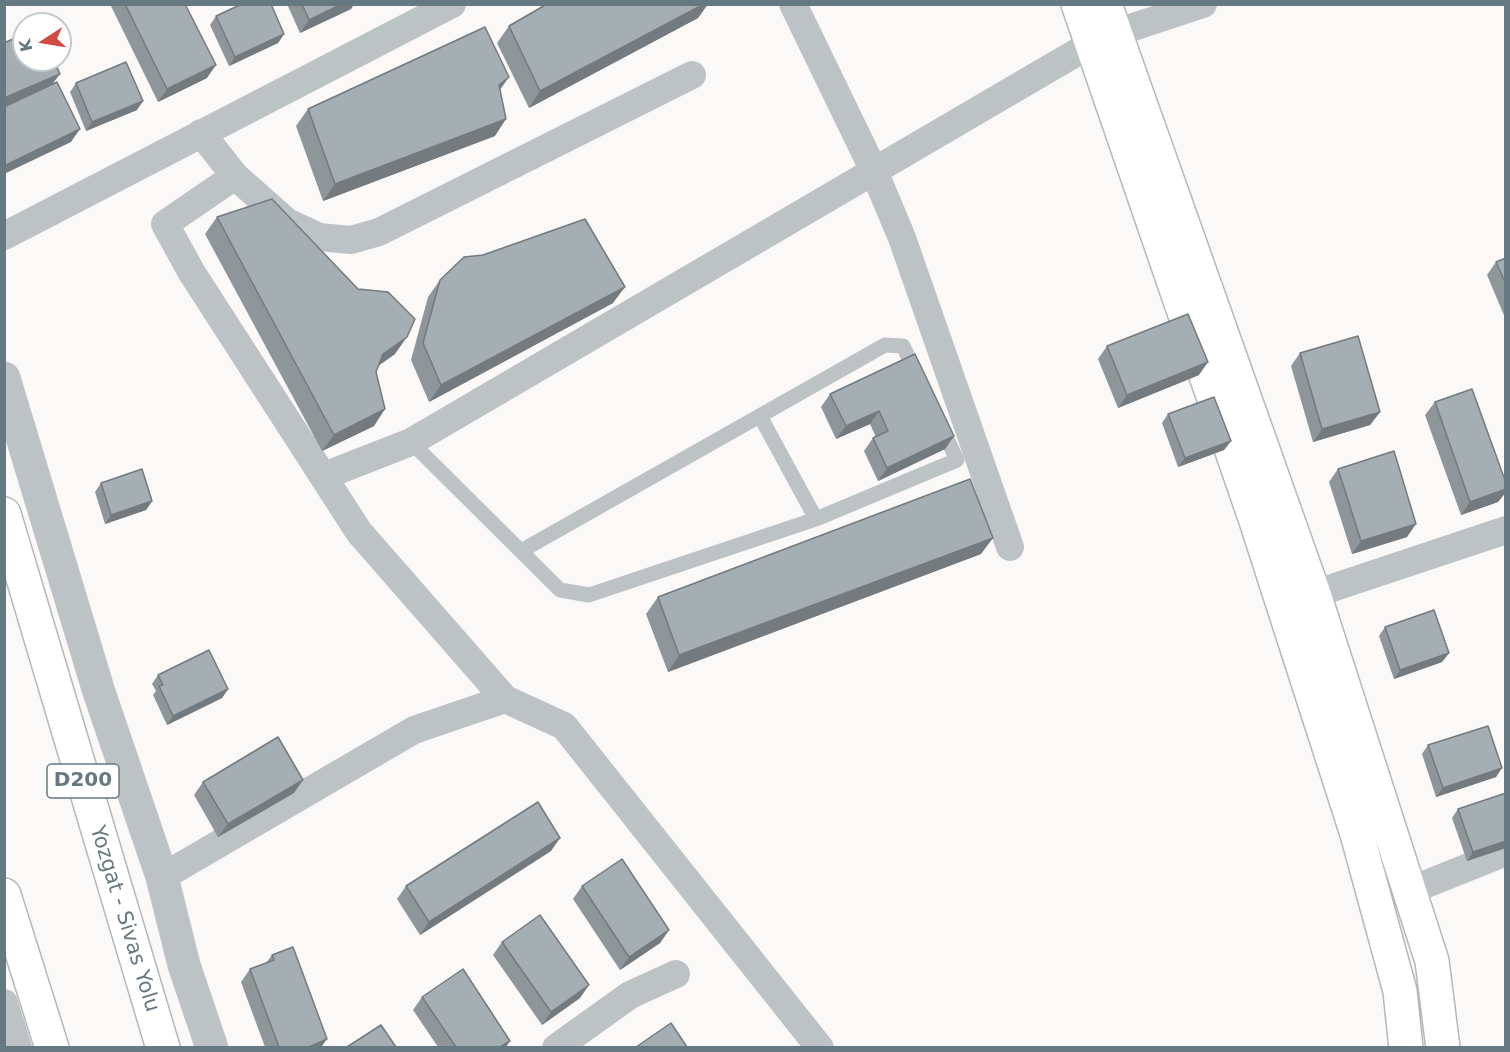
<!DOCTYPE html>
<html>
<head>
<meta charset="utf-8">
<style>
  body { margin:0 }
  #map { position:relative; width:1510px; height:1052px; overflow:hidden; background:#faf9f8; font-family:"DejaVu Sans",sans-serif }
  canvas { display:block }
  .frame { position:absolute; inset:0; border:6px solid #677980; pointer-events:none }
  .north { position:absolute; left:12px; top:12px; width:60px; height:60px; box-sizing:border-box; background:#fff; border:2px solid #c2c9cc; border-radius:50%; rotate:258deg; font-size:16px; font-weight:700; line-height:24px; text-align:center; color:#677980 }
  .north::after { content:''; display:block; margin:auto; width:21px; height:27px; background:#d14b41; clip-path:polygon(50% 0,100% 100%,50% 72%,0 100%) }
</style>
</head>
<body>
<div id="map">
<canvas width="1510" height="1052"></canvas>
<div class="frame"></div>
<div class="north">K</div>
</div>
<script>
const ctx = document.querySelector('canvas').getContext('2d');
ctx.lineJoin = 'round';
function shape(rows) {
  const path = new Path2D();
  for (const r of rows) {
    path.moveTo(r[0], r[1]);
    for (let i = 2; i < r.length; i += 2) path.lineTo(r[i], r[i + 1]);
  }
  return path;
}
function trace(path, color, width, dash) {
  ctx.strokeStyle = color;
  ctx.lineWidth = width;
  ctx.lineCap = dash ? 'butt' : 'round';
  ctx.setLineDash(dash || []);
  ctx.stroke(path);
}
function fillPath(path, color) {
  ctx.fillStyle = color;
  ctx.fill(path, 'evenodd');
}
function drawText(font, color, halo, rows, align = 'center') {
  ctx.font = font + ' "DejaVu Sans",sans-serif';
  ctx.lineWidth = 6;
  ctx.setLineDash([]);
  ctx.textBaseline = 'middle';
  ctx.strokeStyle = halo;
  ctx.fillStyle = color;
  for (const [text, x, y, turn = 0] of rows) {
    ctx.save();
    ctx.translate(x, y);
    ctx.rotate((+turn || 0) * Math.PI / 180);
    ctx.textAlign = isNaN(turn) ? turn : align;
    if (halo) ctx.strokeText(text, 0, 0);
    ctx.fillText(text, 0, 0);
    ctx.restore();
  }
}
const service = shape([
  [760,416,816,519],
  [411,442,560,590,589,595,816,519,957,460,941,426],
  [521,551,885,345,903,346,917,375]
]);
const minor = shape([
  [793,4,874,171,902,238,1010,547],
  [201,133,235,176,287,222,319,237,351,240,379,232,692,75],
  [235,176,165,224,192,273,359,532,505,699],
  [4,236,452,4],
  [324,476,411,442,1091,44,1115,33,1203,4],
  [1296,605,1314,594,1506,530],
  [162,877,414,730,505,699,564,726,820,1048],
  [1409,891,1506,852],
  [4,1003,18,1048],
  [556,1048,630,995,676,974]
]);
const tertiary = shape([
  [4,378,99,692,162,877,184,965,212,1048]
]);
const secondary = shape([
  [1078,4,1256,521,1357,834,1400,991,1406,1048],
  [1105,4,1314,594,1432,961,1443,1048]
]);
const trunk = shape([
  [4,514,163,1048],
  [4,895,52,1048]
]);
const wall = shape([
  [110,4,185,4,207,78,158,102],
  [287,4,354,4,351,9,300,33],
  [547,4,708,4,698,18,529,108,497,43,509,26],
  [216,16,284,34,278,43,229,66,210,25],
  [76,83,137,110,86,131,70,92],
  [500,90,495,136,323,201,296,126,308,109],
  [217,217,358,289,395,354,378,366,376,372,374,426,322,451,205,234],
  [1506,258,1506,320,1487,275,1496,262],
  [440,280,613,303,429,402,411,360,428,297],
  [1107,346,1199,375,1118,408,1098,359],
  [1300,353,1380,412,1370,425,1313,442,1291,366],
  [830,394,954,436,945,449,878,481,864,451,873,438,876,437,870,424,836,439,821,407],
  [1435,402,1506,483,1506,492,1498,502,1461,515,1425,415],
  [1168,414,1231,441,1224,450,1178,467,1162,423],
  [1338,469,1407,537,1352,554,1329,482],
  [101,483,152,501,146,510,105,524,95,492],
  [981,554,668,672,646,614,658,597],
  [1385,627,1449,653,1442,662,1394,679,1379,636],
  [158,675,228,689,222,698,167,725,153,695,156,691,152,684],
  [1428,745,1496,777,1436,797,1422,754],
  [203,782,294,793,218,837,194,795],
  [1458,809,1506,848,1467,861,1452,818],
  [551,851,420,935,397,899,406,886],
  [582,886,669,930,660,943,620,970,573,899],
  [502,942,580,998,542,1025,493,955],
  [272,955,327,1039,321,1047,265,1047,241,982,250,969,266,963],
  [422,997,506,1047,438,1047,413,1010]
]);
const shadedWall = shape([
  [342,4,354,4,351,9,300,33,309,20],
  [704,4,708,4,698,18,529,108,540,91],
  [284,34,278,43,229,66,235,57],
  [216,65,207,78,158,102,167,89],
  [60,74,50,87,4,107,4,98],
  [509,77,497,94,499,85],
  [143,101,137,110,86,131,92,122],
  [506,119,495,136,323,201,335,184],
  [80,129,71,142,4,174,4,166,6,165],
  [625,287,613,303,429,402,441,385],
  [407,337,395,354,371,371,383,354],
  [1208,362,1199,375,1118,408,1127,395],
  [385,409,374,426,322,451,334,435],
  [879,411,870,424,836,439,846,426],
  [1380,412,1370,425,1313,442,1322,429],
  [954,436,945,449,878,481,887,468],
  [1231,441,1224,450,1178,467,1185,458],
  [1506,489,1506,492,1498,502,1461,515,1470,502],
  [152,501,146,510,105,524,111,515],
  [1416,524,1407,537,1352,554,1361,541],
  [993,538,981,554,668,672,679,655],
  [1449,653,1442,662,1394,679,1400,670],
  [228,689,222,698,167,725,173,716],
  [1502,768,1496,777,1436,797,1443,788],
  [303,780,294,793,218,837,228,824],
  [560,838,551,851,420,935,429,922],
  [1506,841,1506,848,1467,861,1473,852],
  [669,930,660,943,620,970,629,957],
  [589,985,580,998,542,1025,551,1012],
  [327,1039,321,1047,309,1047],
  [510,1041,506,1047,500,1047]
]);
const building = shape([
  [125,4,185,4,216,65,167,89,125,4],
  [242,4,271,4,284,34,235,57,216,16,242,4],
  [302,4,342,4,309,20,302,4],
  [547,4,704,4,540,91,509,26,547,4],
  [485,27,509,77,499,85,506,119,335,184,308,109,485,27],
  [24,34,24,60,60,60,61,63,56,65,60,74,4,98,4,43,24,34],
  [126,62,143,101,92,122,76,83,126,62],
  [57,82,80,129,6,165,4,163,4,107,57,82],
  [272,199,358,289,388,292,415,319,407,337,383,354,376,372,385,409,334,435,217,217,272,199],
  [585,219,625,287,441,385,423,343,440,280,464,257,483,255,585,219],
  [1506,258,1506,284,1496,262,1506,258],
  [1188,314,1208,362,1127,395,1107,346,1188,314],
  [1358,336,1380,412,1322,429,1300,353,1358,336],
  [915,354,954,436,887,468,873,438,888,431,879,411,846,426,830,394,915,354],
  [1472,389,1506,483,1506,489,1470,502,1435,402,1472,389],
  [1214,397,1231,441,1185,458,1168,414,1214,397],
  [1394,451,1416,524,1361,541,1338,469,1394,451],
  [142,469,152,501,111,515,101,483,142,469],
  [970,479,993,538,679,655,658,597,970,479],
  [1434,610,1449,653,1400,670,1385,627,1434,610],
  [209,650,228,689,173,716,159,686,163,685,158,675,209,650],
  [1488,726,1502,768,1443,788,1428,745,1488,726],
  [278,737,303,780,228,824,203,782,278,737],
  [1506,793,1506,841,1473,852,1458,809,1506,793],
  [538,802,560,838,429,922,406,886,538,802],
  [622,859,669,930,629,957,582,886,622,859],
  [540,915,589,985,551,1012,502,942,540,915],
  [293,947,327,1039,309,1047,279,1047,250,969,274,960,272,955,293,947],
  [463,969,510,1041,500,1047,456,1047,422,997,463,969],
  [671,1023,687,1047,636,1047,671,1023],
  [381,1025,396,1047,347,1047,381,1025]
]);
const shields = [
  [83,781,72]
];
const shieldNames = [
  ["D200",83,781]
];
const streetNames = [
  ["Yozgat - Sivas Yolu",124,919,73]
];
trace(secondary, '#b2b9bc', 36);
trace(trunk, '#b3b8bb', 36);
trace(service, '#bdc3c5', 15);
trace(minor, '#bdc3c5', 28);
trace(tertiary, '#bdc3c5', 33);
trace(secondary, '#fff', 33);
trace(trunk, '#fff', 33);
fillPath(wall, '#8e9699');
fillPath(shadedWall, '#747a7d');
fillPath(building, '#a5aeb2');
trace(building, '#747a7d', 1.5);
for (const [x, y, w] of shields) {
  const box = new Path2D();
  box.roundRect(x - w / 2, y - 17, w, 34, 4.5);
  ctx.fillStyle = '#fff';
  ctx.fill(box);
  trace(box, '#677980', 1.5);
}
drawText('bold 20px', '#677980', null, shieldNames);
drawText('21px', '#677980', '#fff', streetNames);
</script>
</body>
</html>
